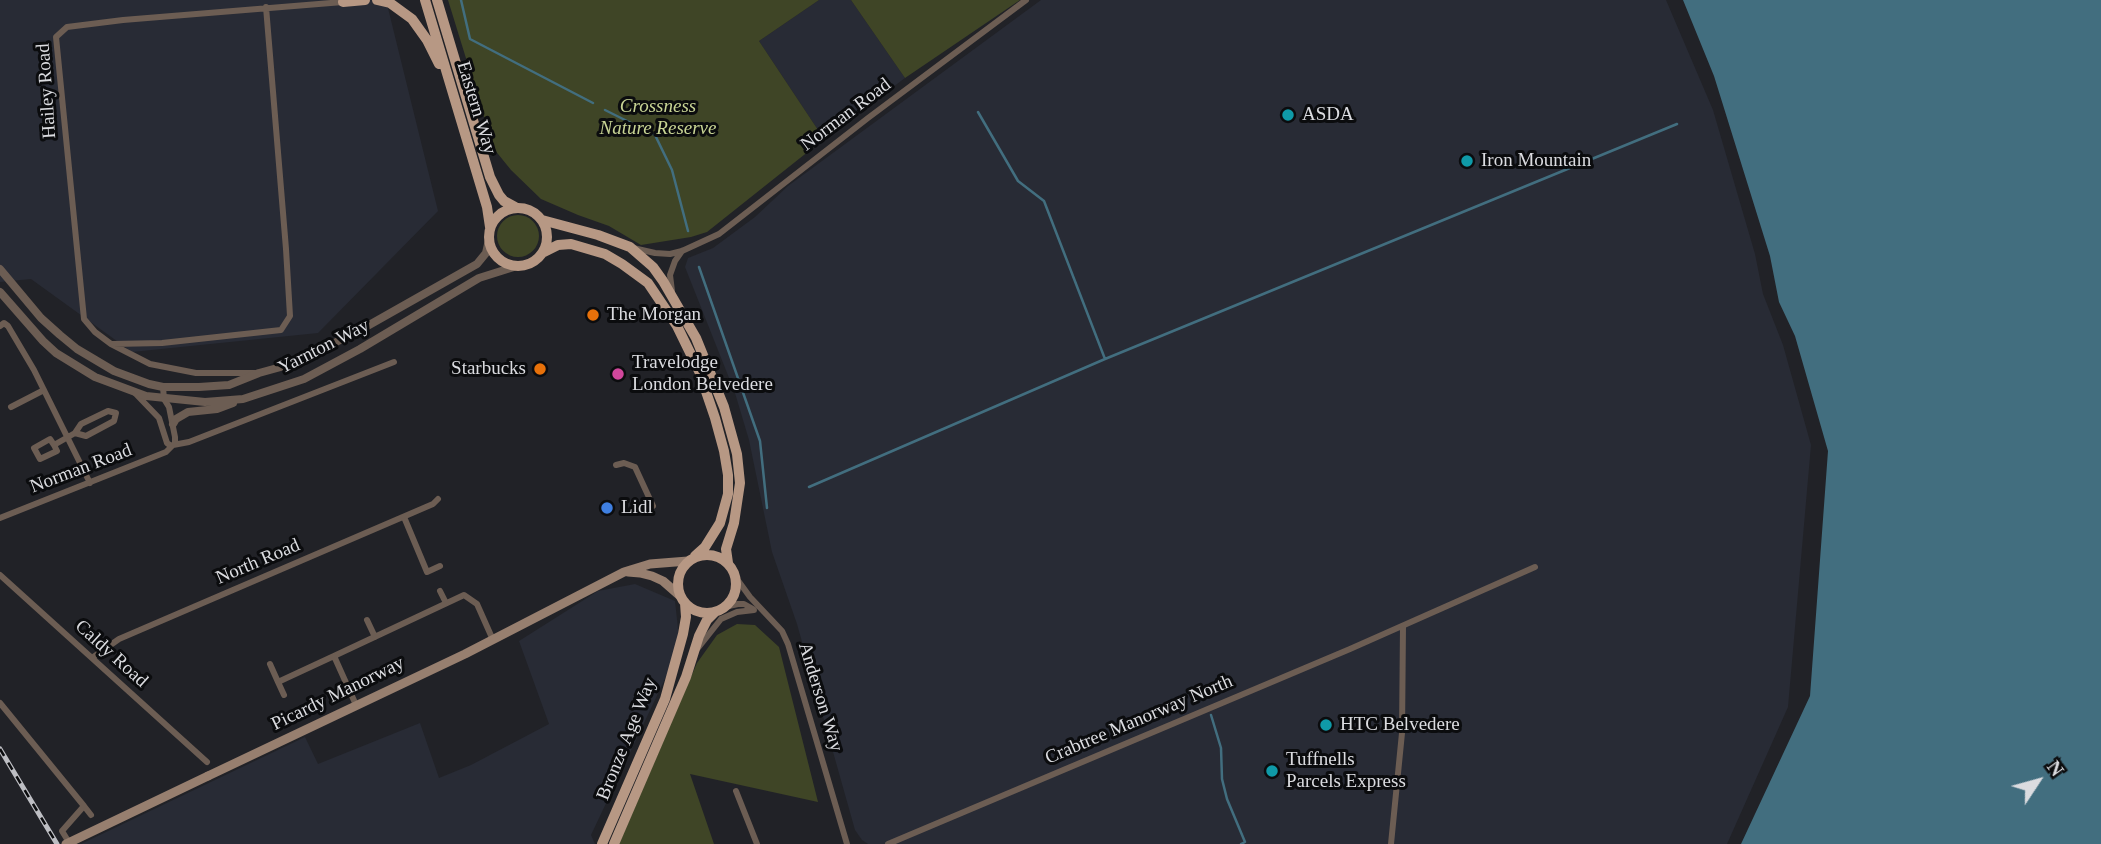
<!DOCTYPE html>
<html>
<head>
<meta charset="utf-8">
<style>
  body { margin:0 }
  #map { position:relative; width:2101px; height:844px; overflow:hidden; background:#212227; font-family:"Times New Roman",serif }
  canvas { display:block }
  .north { position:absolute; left:2003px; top:746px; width:70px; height:70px; -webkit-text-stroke:5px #0b0c0e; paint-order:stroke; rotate:54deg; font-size:19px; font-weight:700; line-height:28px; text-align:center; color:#dbdce0 }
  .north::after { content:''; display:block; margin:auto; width:24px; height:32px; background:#dbdce0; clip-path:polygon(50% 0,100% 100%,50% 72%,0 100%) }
</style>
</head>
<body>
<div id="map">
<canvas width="2101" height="844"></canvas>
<div class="north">N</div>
</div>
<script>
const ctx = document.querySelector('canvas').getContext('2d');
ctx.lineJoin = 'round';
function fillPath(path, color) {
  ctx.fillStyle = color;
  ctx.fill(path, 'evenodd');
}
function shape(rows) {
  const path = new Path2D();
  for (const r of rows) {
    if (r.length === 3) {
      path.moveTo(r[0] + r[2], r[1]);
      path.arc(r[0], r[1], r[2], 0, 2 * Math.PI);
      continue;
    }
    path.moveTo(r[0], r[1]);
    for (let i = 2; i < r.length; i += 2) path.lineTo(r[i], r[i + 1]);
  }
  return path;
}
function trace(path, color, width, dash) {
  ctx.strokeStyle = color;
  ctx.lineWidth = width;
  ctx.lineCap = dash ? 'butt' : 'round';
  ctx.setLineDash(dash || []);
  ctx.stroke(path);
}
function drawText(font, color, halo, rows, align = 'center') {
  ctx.font = font + ' "Times New Roman",serif';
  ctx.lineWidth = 6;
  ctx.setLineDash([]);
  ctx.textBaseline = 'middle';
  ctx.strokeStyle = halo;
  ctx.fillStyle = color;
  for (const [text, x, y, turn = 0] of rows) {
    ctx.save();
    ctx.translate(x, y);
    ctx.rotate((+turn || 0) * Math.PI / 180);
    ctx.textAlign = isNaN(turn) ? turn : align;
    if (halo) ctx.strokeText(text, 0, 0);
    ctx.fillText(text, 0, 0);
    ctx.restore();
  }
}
const built = shape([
  [0,0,386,0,438,211,318,333,132,352,31,279,0,282],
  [819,0,851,0,905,78,824,139,759,41],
  [1041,0,1666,0,1713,110,1755,254,1763,294,1783,345,1811,445,1788,707,1727,844,868,844,862,840,855,830,797,624,772,552,749,440,735,393,685,267,688,258,713,248,755,217,788,186],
  [635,584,675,601,680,647,591,835,595,844,81,844,305,737,318,764,420,723,439,778,471,765,549,724,519,641,598,591]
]);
const green = shape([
  [448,0,819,0,759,41,824,139,707,232,691,237,641,245,609,226,578,215,541,199,511,170,494,149],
  [851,0,1020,0,905,78],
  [518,236,21],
  [737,624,755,625,779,647,818,802,690,774,714,844,619,844,697,663,717,635]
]);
const water = shape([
  [1683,0,2101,0,2101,844,1741,844,1810,696,1828,451,1795,336,1779,302,1770,256,1714,76]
]);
const stream = shape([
  [461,0,470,39,593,103],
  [605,110,655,135,672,170,688,231],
  [978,112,1018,181,1044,201,1105,359],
  [699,267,760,441,767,508],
  [809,487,1105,359,1677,124],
  [1211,715,1221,748,1222,779,1227,799,1245,842,1241,844]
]);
const minor = shape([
  [633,248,655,253,670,254,682,251,719,234,868,118,1026,0],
  [672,291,670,275,675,261,682,251],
  [0,326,4,323,8,326,34,370,90,483],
  [113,344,162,343,281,330,290,316,286,249,266,7],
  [257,373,196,373,150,364,111,344,95,332,84,319,56,37,67,27,123,20,343,2],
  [134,392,159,418,167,443,171,446],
  [11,407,44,390],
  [54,445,50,439,34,448,40,459,57,451,54,445,75,433,86,436,114,421,116,413,108,411,81,424,75,433],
  [173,445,189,442,394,362],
  [616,465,624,463,635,467,653,506],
  [404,517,427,572,440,566],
  [0,518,166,452,175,443,175,437,169,407,164,399,163,387],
  [0,575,207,762],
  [734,575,750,597,782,631,788,644,847,844],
  [440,591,446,603],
  [724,607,738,604,744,604,753,609],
  [367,620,375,637],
  [698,648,721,619,737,612,754,610],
  [92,658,119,639,433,504,438,499],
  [270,664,278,682],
  [284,695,278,682,334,656],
  [0,703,84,806,62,831,70,844],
  [356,705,334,656,464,595,477,604,493,640],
  [736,791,757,844],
  [84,806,91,815],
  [888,844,1350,649,1535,567],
  [1391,844,1402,733,1403,626]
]);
const tertiary = shape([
  [0,269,41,318,60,335,77,349,114,371,149,384,163,387,199,387,229,385,259,373,288,365,355,333,477,264,486,253,489,240],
  [0,292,43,341,56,353,95,377,146,396,205,402,243,399,304,379,360,349,479,278,517,266],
  [173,424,176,419,188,412,217,409,233,403]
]);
const secondary = shape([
  [628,572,640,573,652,576,663,581,679,595],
  [208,776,465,654,624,572,650,564,688,561]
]);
const primary = shape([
  [377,0,390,3,412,19,427,40,439,64],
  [425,0,487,207,490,227],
  [437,0,490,177,499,195,504,201,515,207],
  [343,2,365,0],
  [518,237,29],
  [542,220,598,235,630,247,653,267,663,281,696,338,724,407,737,454,740,483,734,523,726,549,728,563],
  [544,252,558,245,571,244,605,254,622,264,648,283,677,326,699,371,715,418,724,451,728,475,728,494,720,523,705,547,695,556],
  [707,584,29],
  [602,844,665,699,683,634,686,617,685,603],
  [614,844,686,677,699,636,707,620,715,612]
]);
const rail = shape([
  [0,749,57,844]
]);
const secondaryBridge = shape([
  [66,844,208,776]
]);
const markers = [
  [1288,115,7,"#0f9aa8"],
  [1467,161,7,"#0f9aa8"],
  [593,315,7,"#e8710a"],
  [540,369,7,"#e8710a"],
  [618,374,7,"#d1479c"],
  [607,508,7,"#3f7fe0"],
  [1326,725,7,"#0f9aa8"],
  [1272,771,7,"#0f9aa8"]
];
const streetNames = [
  ["Hailey Road",47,91,-94],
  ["Eastern Way",476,108,73],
  ["Norman Road",846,115,-37],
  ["Yarnton Way",324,347,-27],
  ["Norman Road",81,469,-21],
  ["North Road",258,562,-23],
  ["Caldy Road",111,654,42],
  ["Picardy Manorway",338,694,-26],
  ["Anderson Way",820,697,73],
  ["Crabtree Manorway North",1139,720,-23],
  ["Bronze Age Way",627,739,-68]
];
const parkNames = [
  ["Crossness",658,107],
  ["Nature Reserve",658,129]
];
const poiNames = [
  ["ASDA",1302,115],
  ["Iron Mountain",1481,161],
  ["The Morgan",607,315],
  ["Travelodge",632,363],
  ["London Belvedere",632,385],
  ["Starbucks",526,369,"right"],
  ["Lidl",621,508],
  ["HTC Belvedere",1340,725],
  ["Tuffnells",1286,760],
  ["Parcels Express",1286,782]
];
fillPath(built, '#282b35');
fillPath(green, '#3f4526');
fillPath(water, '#426e7f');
trace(stream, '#426e7f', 2.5);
trace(minor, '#6c5d53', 6);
trace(tertiary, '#6c5d53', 8);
trace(secondary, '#977f6f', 9);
trace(primary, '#b79884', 10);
trace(rail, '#bdbec3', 5);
trace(rail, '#0b0c0e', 2.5, [8]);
trace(secondaryBridge, '#977f6f', 9);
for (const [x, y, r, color] of markers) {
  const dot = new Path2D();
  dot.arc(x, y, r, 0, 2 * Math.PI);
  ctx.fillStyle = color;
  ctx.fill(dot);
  trace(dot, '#0b0c0e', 2.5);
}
drawText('19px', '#dbdce0', '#0b0c0e', streetNames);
drawText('italic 19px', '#c8d494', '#0b0c0e', parkNames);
drawText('19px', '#dbdce0', '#0b0c0e', poiNames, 'left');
</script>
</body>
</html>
